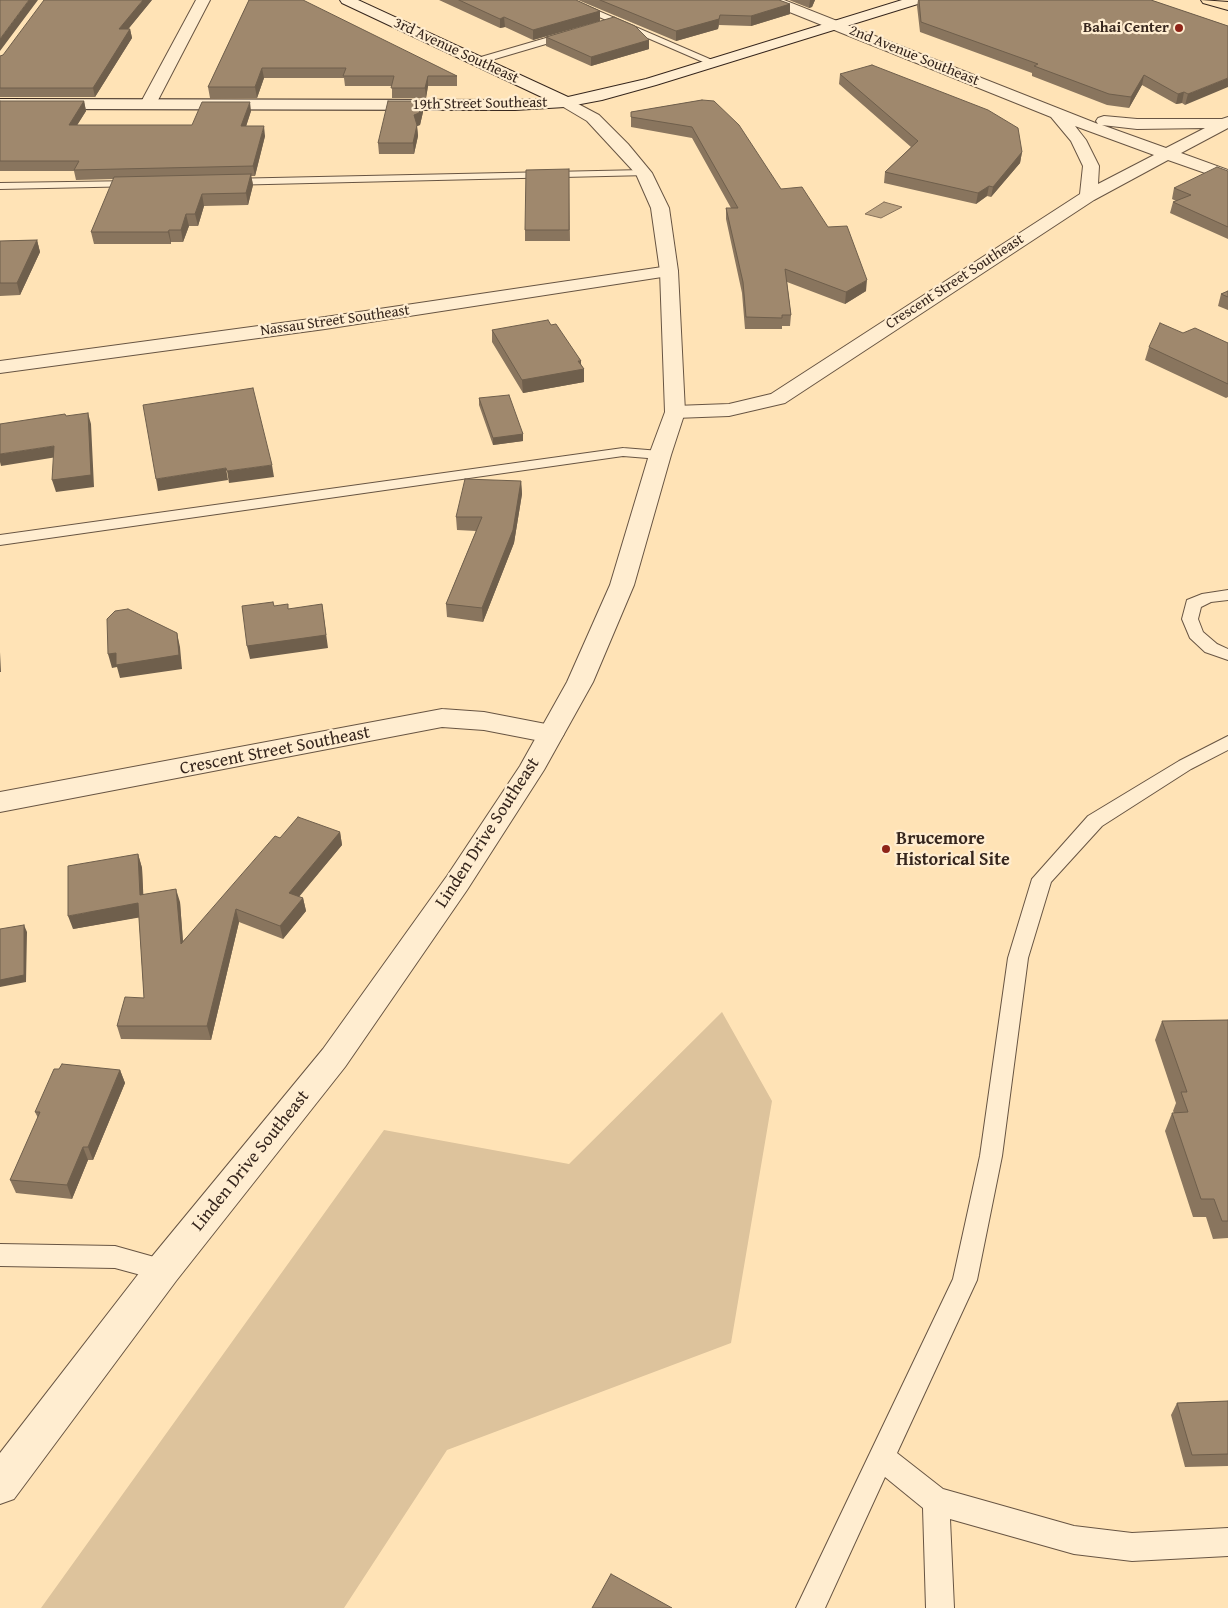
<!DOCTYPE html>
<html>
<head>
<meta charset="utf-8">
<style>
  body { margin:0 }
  canvas { display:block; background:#ffe3b6 }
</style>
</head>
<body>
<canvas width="1228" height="1608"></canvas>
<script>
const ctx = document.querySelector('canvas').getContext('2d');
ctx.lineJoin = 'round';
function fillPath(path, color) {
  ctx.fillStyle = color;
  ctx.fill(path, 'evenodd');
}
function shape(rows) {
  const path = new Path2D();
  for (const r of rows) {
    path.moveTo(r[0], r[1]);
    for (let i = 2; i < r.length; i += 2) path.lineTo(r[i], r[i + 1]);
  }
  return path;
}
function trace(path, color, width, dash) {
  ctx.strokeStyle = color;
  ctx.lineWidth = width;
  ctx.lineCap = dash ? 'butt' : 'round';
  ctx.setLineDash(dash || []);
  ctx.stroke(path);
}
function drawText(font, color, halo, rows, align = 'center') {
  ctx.font = font + ' "Gentium Book Plus",serif';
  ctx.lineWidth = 4.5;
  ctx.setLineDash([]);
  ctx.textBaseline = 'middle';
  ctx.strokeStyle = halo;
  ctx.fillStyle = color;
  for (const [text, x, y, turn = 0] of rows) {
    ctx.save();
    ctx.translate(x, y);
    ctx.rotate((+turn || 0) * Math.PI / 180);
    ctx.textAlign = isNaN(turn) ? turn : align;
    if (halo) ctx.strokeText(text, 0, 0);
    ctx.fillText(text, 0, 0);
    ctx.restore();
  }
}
const green = shape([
  [722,1012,772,1101,731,1343,447,1450,344,1608,41,1608,384,1130,569,1164]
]);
const water = shape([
  [884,202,902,207,881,218,865,214,884,202]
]);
const service = shape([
  [560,0,573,0,719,63,718,65,710,65,560,0],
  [570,31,573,32,573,36,478,64,473,61,474,59,570,31],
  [644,170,648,171,650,173,648,175,226,185,220,182,226,179,644,170],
  [136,181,140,182,142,184,140,186,0,189,0,183,136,181],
  [623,448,660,451,665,452,667,455,665,458,660,459,623,456,0,545,0,535,623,448],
  [1228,590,1228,600,1211,602,1201,607,1198,619,1203,632,1217,644,1228,649,1228,660,1205,652,1190,638,1182,619,1187,600,1202,594,1228,590],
  [1228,736,1228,750,1191,769,1102,826,1051,882,1028,958,1002,1156,977,1280,897,1453,943,1489,1074,1526,1132,1533,1228,1528,1228,1556,1132,1561,1074,1554,950,1519,954,1608,926,1608,923,1508,885,1477,825,1608,796,1608,953,1279,980,1156,1008,958,1032,879,1088,816,1179,761,1228,736],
  [0,1244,115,1246,172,1262,175,1270,172,1278,163,1281,115,1268,0,1266,0,1244]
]);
const minor = shape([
  [196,0,210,0,156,104,153,107,148,109,143,107,140,104,196,0],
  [765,0,784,0,1098,124,1096,121,1098,118,1104,116,1137,119,1222,119,1228,117,1228,128,1181,153,1228,170,1228,181,1168,160,1094,200,785,403,729,416,675,418,668,416,665,412,668,408,675,406,729,404,771,394,1080,194,1083,166,1071,141,1051,117,767,3,765,0],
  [1102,125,1137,129,1205,128,1166,148,1102,125],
  [1075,126,1154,155,1098,184,1099,166,1086,140,1075,126],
  [669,266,675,267,678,271,675,275,325,329,0,373,0,361,325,317,669,266],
  [442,709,484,712,551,725,560,728,564,734,560,740,551,743,484,730,442,727,0,812,0,792,442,709]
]);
const tertiary = shape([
  [565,97,599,115,628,144,652,173,669,208,678,271,685,412,671,455,634,585,593,682,544,770,467,890,345,1067,176,1281,14,1499,0,1504,0,1453,150,1259,323,1049,447,876,520,766,567,682,610,585,649,455,665,412,660,271,651,208,636,174,587,121,560,105,557,102,560,99,565,97]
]);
const secondary = shape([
  [340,0,358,0,568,97,646,79,902,0,923,0,921,3,656,85,602,100,565,107,515,110,0,109,0,99,515,100,546,99,342,3,340,0]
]);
const primary = shape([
  [1201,0,1228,2,1228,10,1203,3,1201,0]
]);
const wall = shape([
  [152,0,128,29,130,29,132,38,95,97,0,97,0,56],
  [249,0,457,76,457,86,428,86,426,98,392,98,392,86,345,86,344,78,264,78,257,98,210,98,208,87],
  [439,0,576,0,600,11,600,21,533,40,505,27,500,28],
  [578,0,779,0,790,4,790,14,751,26,719,25,718,29,676,41],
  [789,0,815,0,812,7,809,8],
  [918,0,1151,0,1228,26,1185,105,1182,103,1176,104,1142,85,1129,108,1107,105,1032,76,1032,73,920,32,917,6],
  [546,37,649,40,649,49,591,66,546,46],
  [840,74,1022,152,1020,163,991,197,987,196,976,204,884,183,885,172,911,147,839,84],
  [702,100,781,189,866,291,845,304,787,282,791,315,790,326,782,326,782,329,745,329,742,293,726,219,726,208,731,208,692,138,631,127,631,112],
  [0,101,84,101,86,111,77,125,192,125,251,111,246,126,265,136,255,176,251,176,253,185,248,205,204,206,198,226,189,226,183,242,171,242,171,244,94,244,91,232,114,179,76,180,74,171,0,171],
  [422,101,423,112,420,125,417,126,418,136,414,154,379,154,378,143],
  [569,169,570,241,525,241,525,230],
  [1228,171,1228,239,1170,213,1173,202,1176,201,1172,199,1174,188],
  [37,240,40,252,20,295,0,296,0,241],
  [1228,291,1228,310,1218,306,1221,294],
  [551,325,581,361,581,364,584,369,584,382,523,393,492,342,492,330],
  [1183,333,1228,343,1228,397,1226,398,1145,360,1149,347],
  [479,398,523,434,523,441,493,445,479,405],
  [521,481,522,494,514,543,483,622,447,617,446,604,476,531,457,530,456,517],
  [340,832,342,845,299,897,303,898,306,911,283,939,239,922,211,1040,121,1039,117,1026,144,998,139,917,73,929,138,854,142,868,143,895,180,902,183,941,280,838],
  [1228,1020,1228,1238,1213,1239,1206,1217,1193,1217,1165,1131,1172,1113,1174,1113,1173,1111,1176,1103,1155,1040,1162,1021],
  [59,1069,120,1070,125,1083,93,1160,88,1160,72,1199,16,1193,10,1180,38,1118,35,1112],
  [1228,1401,1228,1466,1185,1467,1171,1415,1177,1403]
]);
const shadedWall = shape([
  [29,0,38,0,0,51,0,39],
  [143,0,152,0,121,38,119,29],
  [810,0,815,0,812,7,809,8],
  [790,4,790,14,751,26,751,16],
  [600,11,600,21,533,40,533,30],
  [720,15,718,29,676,41,676,31],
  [504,17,505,27,500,28,500,19],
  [130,29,132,38,95,97,93,88],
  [649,40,649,49,591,66,591,57],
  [262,68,264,78,257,98,255,87],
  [1144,75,1142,85,1129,108,1131,97],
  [428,76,428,86,426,98,425,88],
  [1228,78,1228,87,1185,105,1188,94],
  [1184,92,1182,103,1176,104,1178,94],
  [84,101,86,111,71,135,69,125],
  [422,101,423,112,420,125,417,126,418,136,414,154,413,143,414,115],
  [250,102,251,111,243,136,241,126],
  [264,126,265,136,255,176,253,166],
  [1022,152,1020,163,991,197,993,187],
  [251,174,253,185,248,205,246,193],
  [989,186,987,196,976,204,978,193],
  [202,194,204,206,198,226,195,214],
  [186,214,189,226,183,242,181,230],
  [169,230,171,242,171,244,168,232],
  [37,240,40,252,20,295,17,283],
  [867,280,866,291,845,304,846,292],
  [581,361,581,370,584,369,584,382,523,393,522,380],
  [88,413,91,424,94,487,56,492,52,480],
  [523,434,523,441,493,445,493,438],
  [54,446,57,457,1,466,0,462,0,454],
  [272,465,274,477,229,483,227,471],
  [226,468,228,480,158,491,156,479],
  [521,481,522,494,514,543,483,622,482,608],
  [322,604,328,648,250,659,247,646],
  [177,633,180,647,182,669,120,678,117,667,112,668,108,654],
  [0,652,1,672,0,672],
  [340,832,342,845,291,906,289,893],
  [138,854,142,868,144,908,140,895],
  [176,889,180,902,184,957,181,944],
  [303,898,306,911,283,939,280,926],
  [138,903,142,917,73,929,68,916],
  [236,909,239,922,211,1040,207,1026],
  [24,925,27,932,26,982,0,987,0,980],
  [120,1070,125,1083,93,1160,88,1147],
  [83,1147,88,1160,72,1199,67,1185]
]);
const building = shape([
  [0,0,29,0,0,39,0,0],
  [44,0,143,0,119,29,130,29,93,88,0,88,0,56,3,55,44,0],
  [249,0,303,0,457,76,428,76,425,88,391,88,394,76,343,76,346,68,262,68,255,87,208,87,249,0],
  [459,0,576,0,600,11,533,30,504,17,500,19,459,0],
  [600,0,779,0,790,4,751,16,720,15,719,19,676,31,600,0],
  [919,0,1151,0,1228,26,1228,78,1188,94,1184,92,1178,94,1144,75,1131,97,1109,94,1034,66,1038,64,921,22,919,0],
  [614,17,635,26,649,40,591,57,546,37,614,17],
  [872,65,988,110,1018,128,1022,152,993,187,989,186,978,193,885,172,918,141,840,74,872,65],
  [702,100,714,101,739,125,781,189,802,187,828,227,847,226,867,280,846,292,785,269,791,315,782,315,782,318,746,317,743,282,726,208,738,208,692,127,631,117,631,112,702,100],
  [0,101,84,101,69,125,192,125,202,102,250,102,241,126,264,126,253,166,74,170,79,161,0,161,0,101],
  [388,101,422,101,419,113,414,115,417,125,413,143,378,143,388,101],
  [1217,167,1228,171,1228,227,1173,202,1191,195,1174,188,1217,167],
  [569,169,569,230,525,230,526,170,569,169],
  [251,174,246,193,202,194,195,214,186,214,181,230,169,230,168,232,91,232,114,177,251,174],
  [37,240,17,283,0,283,0,241,37,240],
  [1228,291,1228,297,1221,294,1228,291],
  [548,320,551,325,556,324,581,361,578,361,584,369,522,380,492,330,548,320],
  [1160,323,1183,333,1195,328,1228,343,1228,384,1149,347,1160,323],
  [253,388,272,465,227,471,226,468,156,479,143,405,253,388],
  [509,395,523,434,493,438,479,398,509,395],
  [88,413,91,475,52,480,54,446,0,454,0,424,65,414,66,416,88,413],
  [465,479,521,481,513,530,482,608,446,604,482,517,456,517,465,479],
  [273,602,274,606,288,604,288,609,322,604,326,635,247,646,242,606,273,602],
  [128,609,177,633,179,655,116,665,116,653,108,654,107,619,115,611,128,609],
  [298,817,340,832,289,893,303,898,280,926,236,909,207,1026,117,1026,125,997,144,998,138,903,68,916,68,866,138,854,140,895,176,889,181,944,275,836,280,838,298,817],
  [24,925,24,975,0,980,0,929,24,925],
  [1228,1020,1228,1221,1222,1221,1214,1199,1201,1199,1172,1113,1188,1112,1181,1092,1187,1092,1162,1021,1228,1020],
  [62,1064,120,1070,88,1147,83,1147,67,1185,10,1180,40,1112,35,1112,54,1069,59,1069,62,1064],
  [1228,1401,1228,1454,1192,1455,1177,1403,1228,1401],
  [611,1574,672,1608,592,1608,611,1574]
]);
const markers = [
  [1179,28,5,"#8f2418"],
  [886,849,5,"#8f2418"]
];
const farPoinames = [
  ["Bahai Center",1169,28]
];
const farStreetnames = [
  ["3rd Avenue Southeast",456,51,25],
  ["2nd Avenue Southeast",914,56,22],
  ["19th Street Southeast",480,104,-1],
  ["Crescent Street Southeast",955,282,-33],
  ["Nassau Street Southeast",335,321,-8]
];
const streetNames = [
  ["Crescent Street Southeast",275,751,-11],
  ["Linden Drive Southeast",488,833,-57],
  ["Linden Drive Southeast",251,1161,-51]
];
const poiNames = [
  ["Brucemore",896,839],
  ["Historical Site",896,860]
];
fillPath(green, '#ddc39c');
fillPath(water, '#bba382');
trace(water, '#86715a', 1);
trace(service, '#685543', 2);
trace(minor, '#685543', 2);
trace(tertiary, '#685543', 2);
trace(secondary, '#36261d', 2);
trace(primary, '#36261d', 2);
fillPath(service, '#ffedd0');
fillPath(minor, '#ffedd0');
fillPath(tertiary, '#ffedd0');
fillPath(secondary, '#ffedd0');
fillPath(primary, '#ffe3b6');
fillPath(wall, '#89755e');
fillPath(shadedWall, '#6f5f4c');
fillPath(building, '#9f886d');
trace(building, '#6f5f4c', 1);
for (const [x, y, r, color] of markers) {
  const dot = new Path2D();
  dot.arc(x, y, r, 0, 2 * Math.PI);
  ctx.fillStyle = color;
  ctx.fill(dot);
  trace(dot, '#ffedd0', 2);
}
drawText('bold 15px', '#36261d', '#ffedd0', farPoinames, 'right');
drawText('15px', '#36261d', '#ffedd0', farStreetnames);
drawText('18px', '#36261d', '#ffedd0', streetNames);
drawText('bold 18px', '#36261d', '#ffedd0', poiNames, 'left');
</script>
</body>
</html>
